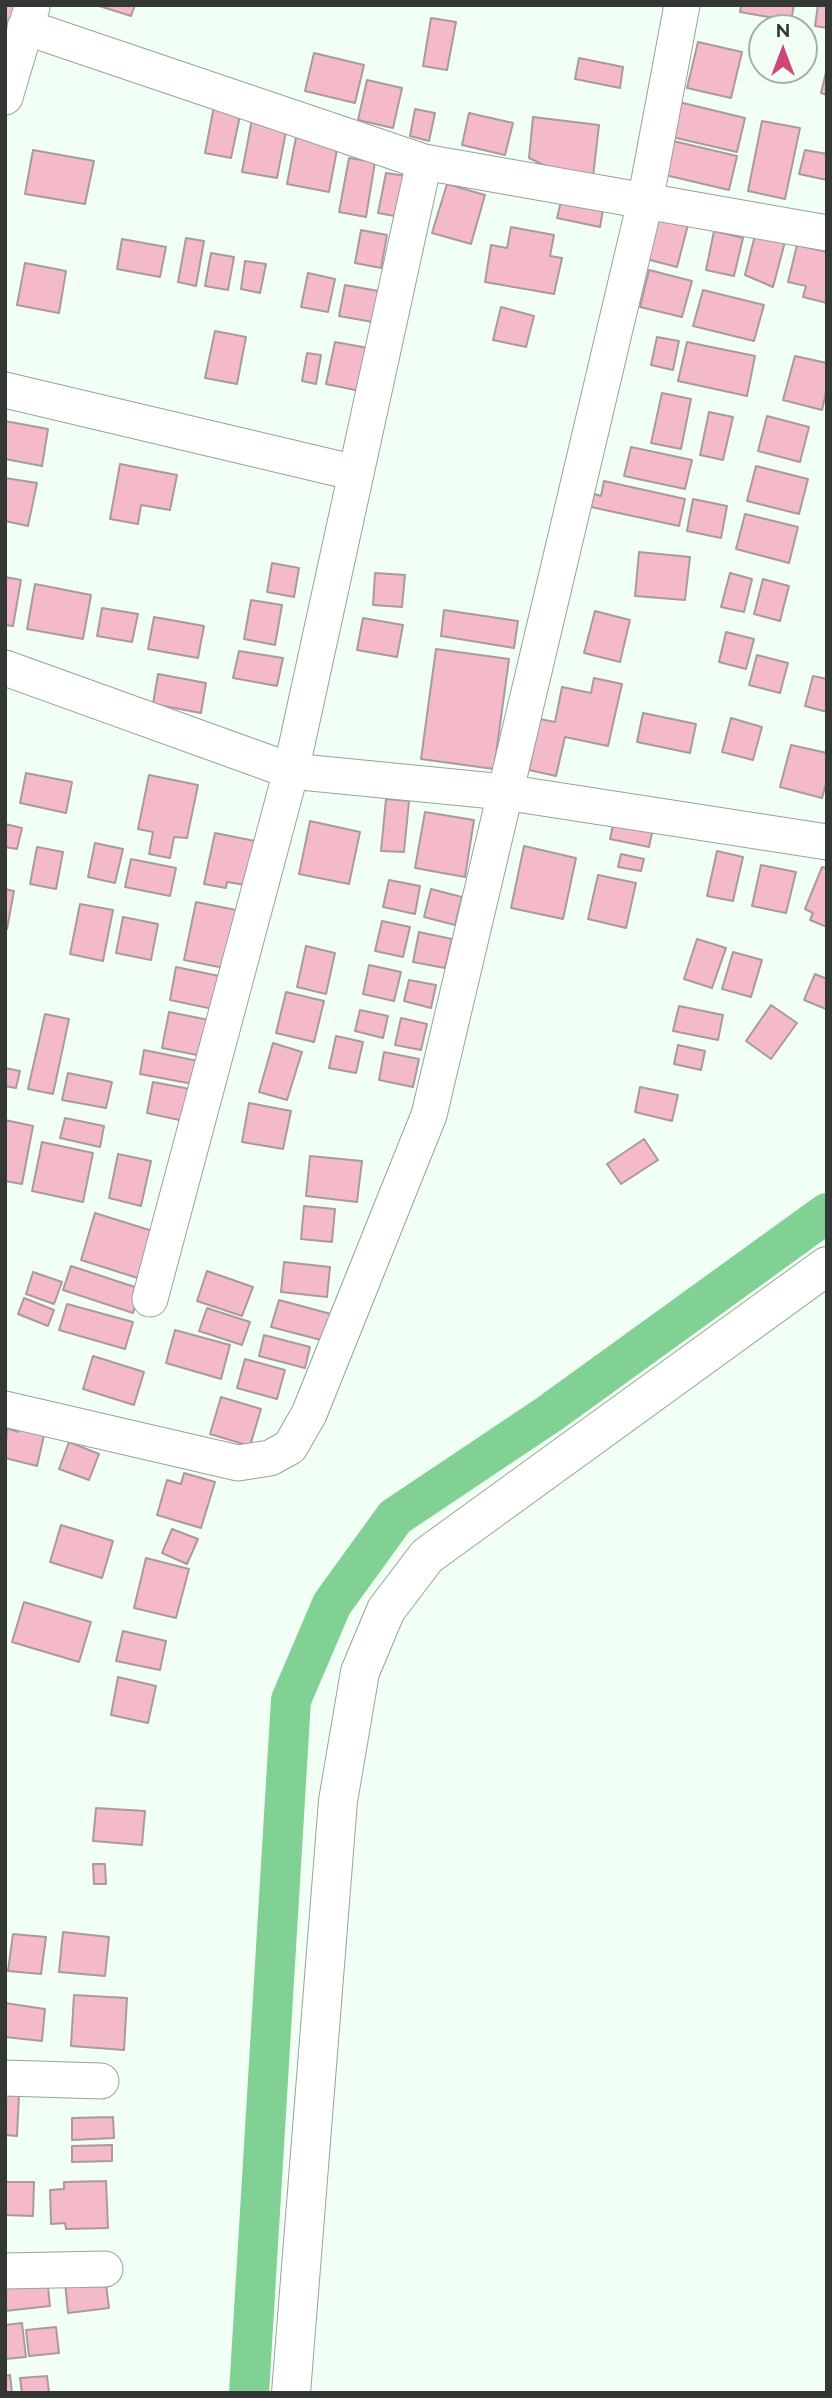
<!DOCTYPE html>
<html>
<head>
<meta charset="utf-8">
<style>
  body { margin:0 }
  #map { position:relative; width:832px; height:2398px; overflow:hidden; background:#f2fff4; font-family:Raleway,sans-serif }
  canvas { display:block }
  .frame { position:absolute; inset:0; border:7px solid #343835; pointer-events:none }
  .north { position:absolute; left:748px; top:14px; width:70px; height:70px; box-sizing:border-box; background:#f2fff4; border:2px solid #a6afa8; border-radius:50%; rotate:0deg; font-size:19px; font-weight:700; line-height:28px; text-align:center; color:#343835 }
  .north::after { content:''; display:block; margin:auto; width:24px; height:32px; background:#d0457a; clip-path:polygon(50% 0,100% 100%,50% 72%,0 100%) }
</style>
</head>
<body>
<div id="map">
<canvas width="832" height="2398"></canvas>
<div class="frame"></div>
<div class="north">N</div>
</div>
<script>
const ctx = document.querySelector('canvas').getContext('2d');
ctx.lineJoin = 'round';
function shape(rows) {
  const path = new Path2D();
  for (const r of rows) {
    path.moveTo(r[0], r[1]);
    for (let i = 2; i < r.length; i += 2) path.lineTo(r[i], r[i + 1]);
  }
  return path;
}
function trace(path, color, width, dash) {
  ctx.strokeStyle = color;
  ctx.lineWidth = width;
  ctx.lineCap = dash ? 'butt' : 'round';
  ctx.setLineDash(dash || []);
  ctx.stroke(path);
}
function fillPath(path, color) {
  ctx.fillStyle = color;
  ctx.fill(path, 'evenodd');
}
const canal = shape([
  [249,2393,291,1700,332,1604,395,1517,549,1414,827,1213]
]);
const building = shape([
  [5,5,17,5,13,22,5,20,5,5],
  [96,5,135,5,131,16,96,5],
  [741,5,794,5,791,21,740,12,741,5],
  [818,5,827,5,827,28,815,26,818,5],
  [431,18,456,22,447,70,423,66,431,18],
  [698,42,742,52,731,98,687,88,698,42],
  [314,53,364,65,355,103,305,91,314,53],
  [579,58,623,67,620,88,575,79,579,58],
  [827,68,827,95,821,93,827,68],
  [367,80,402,88,393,128,358,120,367,80],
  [679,102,745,118,737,152,672,137,679,102],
  [214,106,241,111,231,158,205,153,214,106],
  [415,109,435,113,429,141,410,136,415,109],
  [469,113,513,123,505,155,462,145,469,113],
  [253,114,288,121,277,178,242,172,253,114],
  [533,117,599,125,593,177,560,173,529,158,533,117],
  [762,121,800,128,785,199,748,191,762,121],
  [297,132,339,139,329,192,287,184,297,132],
  [669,140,737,156,729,190,661,174,669,140],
  [33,150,94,161,85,204,25,194,33,150],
  [805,150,827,154,827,180,799,174,805,150],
  [349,158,375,162,366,217,339,212,349,158],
  [386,173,407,176,400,217,378,213,386,173],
  [447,184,485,195,471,244,432,233,447,184],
  [562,197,604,204,600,227,557,218,562,197],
  [658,213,689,221,677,267,646,259,658,213],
  [511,227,554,235,550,256,562,258,554,294,485,282,491,245,507,248,511,227],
  [361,230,387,235,381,268,355,263,361,230],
  [714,231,743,238,734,276,706,270,714,231],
  [756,231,786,238,773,287,745,275,756,231],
  [186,238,204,241,196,286,178,282,186,238],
  [122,239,166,247,160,277,117,269,122,239],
  [797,245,827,252,827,303,803,297,806,286,788,282,797,245],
  [211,253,234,257,228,290,205,286,211,253],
  [245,261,266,264,260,293,241,289,245,261],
  [25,263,66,271,59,313,17,305,25,263],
  [649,270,692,281,682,317,640,307,649,270],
  [308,273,335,279,328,312,301,307,308,273],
  [345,285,384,292,378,323,339,316,345,285],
  [703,290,764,305,754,341,693,326,703,290],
  [501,307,534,316,526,347,493,340,501,307],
  [215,331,246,337,237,384,205,378,215,331],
  [657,337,679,341,673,370,651,365,657,337],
  [335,342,368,348,360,391,326,384,335,342],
  [687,342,755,356,747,396,678,381,687,342],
  [307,353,321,355,316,384,302,381,307,353],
  [795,356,827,363,827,388,822,410,783,400,795,356],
  [662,393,691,399,681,449,651,443,662,393],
  [709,412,733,417,723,460,700,455,709,412],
  [767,416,809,427,800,462,758,451,767,416],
  [5,421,48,429,42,466,5,459,5,421],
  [631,447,692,460,685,489,624,476,631,447],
  [120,464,177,475,170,510,141,505,138,524,110,519,120,464],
  [756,466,808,479,799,514,747,501,756,466],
  [5,478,37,483,28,526,5,521,5,478],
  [604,481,685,499,679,526,591,507,594,494,601,496,604,481],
  [693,499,727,506,721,538,687,531,693,499],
  [745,514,798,527,789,563,736,549,745,514],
  [639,552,690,557,685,600,635,596,639,552],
  [272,563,299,568,294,597,267,592,272,563],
  [375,573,405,575,402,607,373,605,375,573],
  [730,573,752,579,744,612,721,607,730,573],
  [5,577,21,580,13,626,5,625,5,577],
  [763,579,789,586,780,621,754,614,763,579],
  [35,584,91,595,83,639,27,629,35,584],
  [251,600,282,605,275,645,244,639,251,600],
  [102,608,138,614,132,642,97,636,102,608],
  [444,610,518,621,514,648,441,636,444,610],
  [595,611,630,620,620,662,584,653,595,611],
  [154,617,204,626,198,658,148,649,154,617],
  [363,618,403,625,397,657,357,650,363,618],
  [726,632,754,639,746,669,719,662,726,632],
  [436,649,509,659,494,769,421,759,436,649],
  [239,651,283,658,277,686,233,678,239,651],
  [757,655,788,663,780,693,749,685,757,655],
  [158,674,206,683,201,713,153,704,158,674],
  [813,676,827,679,827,712,805,706,813,676],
  [594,678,622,684,608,746,565,737,556,776,529,770,540,719,555,722,562,687,591,693,594,678],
  [643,713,696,724,690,753,637,742,643,713],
  [731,718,762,727,753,760,722,752,731,718],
  [791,745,827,753,827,780,822,798,780,787,791,745],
  [26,773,72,782,66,813,20,803,26,773],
  [149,775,198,785,187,838,174,837,170,858,149,854,153,832,138,829,149,775],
  [386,799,409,801,404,852,381,851,386,799],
  [425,812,474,820,465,877,415,868,425,812],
  [614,820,653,828,649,847,610,839,614,820],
  [310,821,360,832,349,884,299,874,310,821],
  [5,824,22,828,17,849,5,847,5,824],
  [215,833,260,842,251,886,227,882,226,888,204,884,215,833],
  [95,843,123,849,115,883,88,877,95,843],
  [524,846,576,858,563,919,511,908,524,846],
  [37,847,63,852,56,889,30,884,37,847],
  [717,851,743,857,733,901,707,896,717,851],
  [621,854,644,859,641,871,618,867,621,854],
  [131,859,176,868,170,896,125,887,131,859],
  [761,865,796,872,786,913,752,906,761,865],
  [822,867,827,868,827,927,810,920,813,913,805,909,822,867],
  [598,875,636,883,626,928,588,919,598,875],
  [389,880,420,886,415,914,383,907,389,880],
  [5,889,14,891,7,929,5,929,5,889],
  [431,889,462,897,455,925,424,917,431,889],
  [196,902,241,911,229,969,184,960,196,902],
  [80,904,113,910,103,961,70,954,80,904],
  [123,917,158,924,151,960,116,953,123,917],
  [382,921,410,927,403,957,375,951,382,921],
  [419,932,452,939,445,968,413,962,419,932],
  [697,939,726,948,712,988,684,979,697,939],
  [306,946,335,953,326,994,297,987,306,946],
  [733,952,762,960,751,997,722,989,733,952],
  [369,965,401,972,394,1001,363,994,369,965],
  [176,967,219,976,213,1009,170,1000,176,967],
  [815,974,827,979,826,1009,804,1000,815,974],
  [409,980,436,985,431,1008,404,1001,409,980],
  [286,992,324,1001,314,1042,276,1033,286,992],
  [771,1005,797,1023,771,1059,746,1041,771,1005],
  [679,1006,723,1015,718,1040,673,1031,679,1006],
  [360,1010,388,1016,383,1038,355,1031,360,1010],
  [169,1012,214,1021,207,1057,162,1048,169,1012],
  [45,1014,69,1019,53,1094,28,1089,45,1014],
  [401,1018,427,1024,421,1050,395,1045,401,1018],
  [336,1036,363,1042,356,1073,329,1068,336,1036],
  [273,1043,302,1052,287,1100,259,1092,273,1043],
  [678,1045,705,1051,701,1070,674,1064,678,1045],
  [144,1050,198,1061,193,1084,140,1074,144,1050],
  [384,1052,419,1059,413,1087,379,1080,384,1052],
  [5,1068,20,1071,16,1088,5,1086,5,1068],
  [68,1073,112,1082,106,1108,62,1100,68,1073],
  [153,1082,190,1089,184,1121,147,1113,153,1082],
  [640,1087,678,1095,672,1121,635,1112,640,1087],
  [249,1103,291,1111,283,1149,242,1142,249,1103],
  [65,1118,104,1126,100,1147,60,1138,65,1118],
  [5,1120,33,1126,22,1184,5,1181,5,1120],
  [644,1139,658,1160,621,1184,607,1164,644,1139],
  [42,1142,93,1153,83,1202,32,1191,42,1142],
  [118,1154,151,1161,141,1206,109,1198,118,1154],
  [310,1156,362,1161,357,1202,306,1196,310,1156],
  [304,1206,335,1209,332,1242,301,1239,304,1206],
  [95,1213,159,1233,144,1280,81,1260,95,1213],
  [284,1262,330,1267,327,1297,281,1292,284,1262],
  [71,1266,141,1289,133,1313,63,1290,71,1266],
  [207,1271,253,1287,242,1316,197,1301,207,1271],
  [33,1272,62,1282,54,1304,26,1294,33,1272],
  [24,1298,54,1310,48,1326,18,1314,24,1298],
  [279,1300,331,1314,325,1341,271,1327,279,1300],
  [67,1304,133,1322,125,1349,59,1330,67,1304],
  [207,1308,250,1322,242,1345,199,1331,207,1308],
  [175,1330,230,1345,221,1379,166,1363,175,1330],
  [264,1335,310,1347,305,1368,259,1356,264,1335],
  [93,1356,144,1372,134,1405,83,1389,93,1356],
  [245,1359,285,1370,277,1399,237,1388,245,1359],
  [221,1397,261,1409,250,1446,210,1434,221,1397],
  [20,1425,45,1431,37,1466,5,1458,7,1428,18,1432,20,1425],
  [69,1442,99,1454,89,1480,59,1469,69,1442],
  [184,1473,215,1482,201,1528,157,1515,167,1480,181,1484,184,1473],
  [61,1525,113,1541,102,1578,50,1562,61,1525],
  [172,1529,198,1539,187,1564,162,1553,172,1529],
  [146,1558,189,1569,176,1618,134,1608,146,1558],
  [24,1602,91,1622,79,1662,12,1642,24,1602],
  [123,1631,166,1641,160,1670,116,1661,123,1631],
  [118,1677,156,1686,148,1723,111,1715,118,1677],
  [96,1808,145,1811,142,1845,93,1841,96,1808],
  [93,1864,105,1864,106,1884,94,1884,93,1864],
  [63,1932,109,1937,105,1976,59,1972,63,1932],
  [13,1934,46,1937,41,1974,8,1971,13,1934],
  [74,1995,127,1998,124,2050,71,2046,74,1995],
  [5,2003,45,2009,42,2041,5,2037,5,2003],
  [5,2094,19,2094,17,2136,5,2135,5,2094],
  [113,2117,114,2138,72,2140,72,2118,113,2117],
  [112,2145,112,2161,72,2162,72,2146,112,2145],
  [106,2181,108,2228,66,2229,65,2223,51,2224,50,2190,64,2189,64,2182,106,2181],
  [5,2182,34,2182,33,2216,5,2215,5,2182],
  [47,2277,50,2306,5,2311,5,2282,47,2277],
  [105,2277,109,2308,68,2313,65,2282,105,2277],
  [22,2323,26,2357,5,2359,5,2325,22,2323],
  [56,2327,59,2353,29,2356,26,2330,56,2327],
  [10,2375,12,2393,5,2393,5,2376,10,2375],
  [47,2376,49,2393,22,2393,20,2378,47,2376]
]);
const street = shape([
  [25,27,424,162,827,233],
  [5,97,32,7],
  [5,390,356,473],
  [5,668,291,771,504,792,827,842],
  [150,1299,291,771,424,162],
  [5,1409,238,1463,270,1458,290,1447,309,1414,429,1115,645,202,682,5],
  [5,2078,101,2081],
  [5,2271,105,2269]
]);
const secondary = shape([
  [291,2393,338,1801,360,1672,386,1610,427,1556,827,1266]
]);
trace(canal, '#81d194', 40);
fillPath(building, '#f5baca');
trace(building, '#a99a9d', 2);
trace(street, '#98a399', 37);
trace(secondary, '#98a399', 40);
trace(street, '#fff', 35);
trace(secondary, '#fff', 38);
</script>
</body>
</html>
